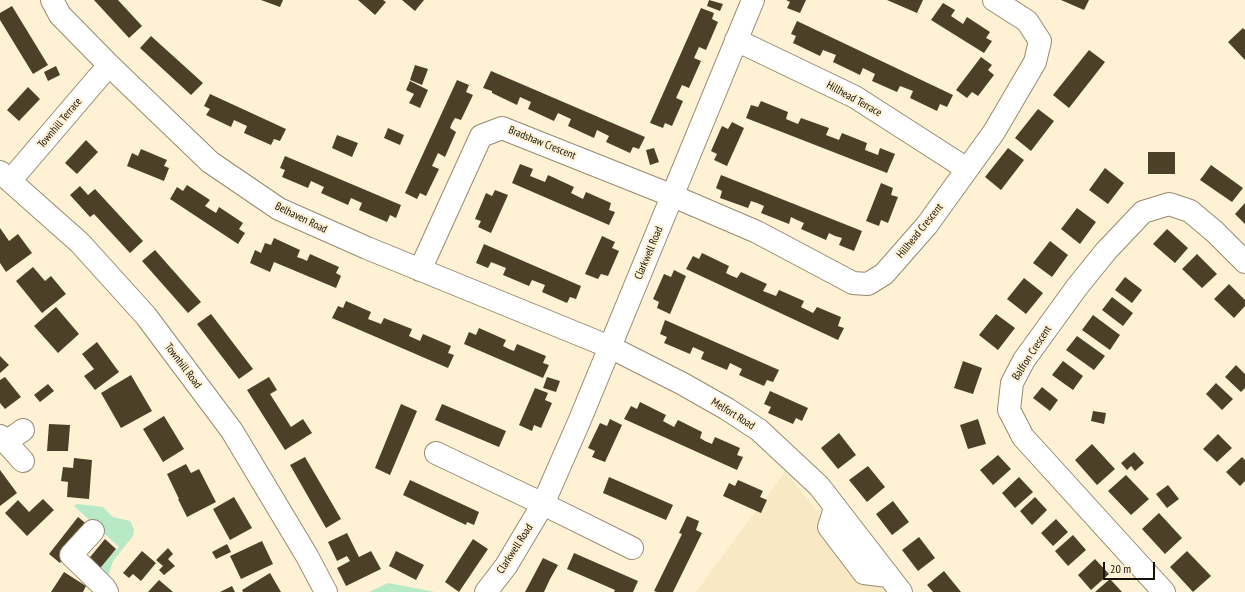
<!DOCTYPE html>
<html>
<head>
<meta charset="utf-8">
<style>
  body { margin:0 }
  #map { position:relative; width:1245px; height:592px; overflow:hidden; background:#fef1d4; font-family:"PT Sans Narrow",sans-serif }
  canvas { display:block }
  .scale { position:absolute; left:1103px; top:562px; width:52px; height:18px; box-sizing:border-box; border:2px solid #161107; border-top:0; padding-left:5px; font-size:12px; line-height:14px; white-space:nowrap; color:#161107; -webkit-text-stroke:3px #fef1d4; paint-order:stroke }
</style>
</head>
<body>
<div id="map">
<canvas width="1245" height="592"></canvas>
<div class="scale">20 m</div>
</div>
<script>
const ctx = document.querySelector('canvas').getContext('2d');
ctx.lineJoin = 'round';
function fillPath(path, color) {
  ctx.fillStyle = color;
  ctx.fill(path, 'evenodd');
}
function shape(rows) {
  const path = new Path2D();
  for (const r of rows) {
    path.moveTo(r[0], r[1]);
    for (let i = 2; i < r.length; i += 2) path.lineTo(r[i], r[i + 1]);
  }
  return path;
}
function trace(path, color, width, dash) {
  ctx.strokeStyle = color;
  ctx.lineWidth = width;
  ctx.lineCap = dash ? 'butt' : 'round';
  ctx.setLineDash(dash || []);
  ctx.stroke(path);
}
function drawText(font, color, halo, rows, align = 'center') {
  ctx.font = font + ' "PT Sans Narrow",sans-serif';
  ctx.lineWidth = 4;
  ctx.setLineDash([]);
  ctx.textBaseline = 'middle';
  ctx.strokeStyle = halo;
  ctx.fillStyle = color;
  for (const [text, x, y, turn = 0] of rows) {
    ctx.save();
    ctx.translate(x, y);
    ctx.rotate((+turn || 0) * Math.PI / 180);
    ctx.textAlign = isNaN(turn) ? turn : align;
    if (halo) ctx.strokeText(text, 0, 0);
    ctx.fillText(text, 0, 0);
    ctx.restore();
  }
}
const built = shape([
  [785,472,884,592,696,592]
]);
const green = shape([
  [77,504,103,507,113,517,130,521,132,525,134,530,133,536,113,561,106,583,96,572,119,547,74,506],
  [388,583,435,592,369,592]
]);
const building = shape([
  [94,0,118,0,142,26,129,38],
  [261,0,283,0,280,7],
  [358,0,383,0,386,2,375,15],
  [402,0,424,0,415,11],
  [709,0,723,4,720,11,707,6],
  [786,0,806,0,800,13,787,8,790,2],
  [887,0,923,0,917,13],
  [1061,0,1089,0,1084,10],
  [943,3,955,10,951,16,963,24,967,17,990,32,986,38,992,41,984,53,931,20],
  [12,6,48,65,33,74,0,20,0,13],
  [701,8,714,13,712,19,718,22,706,50,699,47,694,58,701,61,689,88,682,85,676,98,683,101,672,126,665,123,663,128,650,123],
  [797,21,953,95,947,107,940,104,937,111,910,98,913,91,900,86,897,92,872,81,875,74,863,68,860,75,833,62,836,55,823,50,820,56,793,43,796,36,791,34],
  [1243,28,1245,30,1245,60,1228,42],
  [151,36,203,83,191,95,140,48],
  [1089,50,1105,62,1069,108,1053,95],
  [981,57,992,65,988,70,994,75,978,96,972,92,967,98,956,90],
  [415,65,428,69,422,85,410,80],
  [56,66,60,75,48,81,44,72],
  [491,71,645,137,639,149,633,147,630,153,606,142,609,136,597,130,594,138,568,126,571,119,558,113,554,121,528,109,531,102,520,97,517,105,492,93,492,91,483,88],
  [457,80,469,85,466,92,473,95,461,120,455,118,452,123,450,128,456,132,445,157,438,153,432,166,439,169,426,196,420,193,417,199,405,193],
  [410,81,428,90,420,108,409,103,414,94,406,90],
  [28,87,40,99,19,121,7,110],
  [210,94,286,129,280,141,274,139,271,145,244,133,247,126,234,120,231,127,206,115,210,109,204,106],
  [761,101,788,112,786,119,798,124,801,118,829,128,826,135,839,140,842,133,867,143,865,150,878,155,880,148,895,154,887,173,746,118,751,105,758,107],
  [1038,109,1054,121,1031,151,1015,138],
  [732,122,744,128,727,166,714,160,717,154,711,151,722,126,728,129],
  [388,128,404,135,400,145,384,138],
  [337,135,358,143,352,157,332,148],
  [86,140,98,152,77,174,65,163],
  [654,148,659,162,650,165,646,150],
  [1008,148,1024,160,1001,190,985,177],
  [141,149,167,160,164,166,169,168,164,181,127,166,132,153,138,156],
  [1148,152,1175,152,1175,174,1148,174],
  [285,156,401,205,396,218,390,215,387,222,359,210,362,203,351,198,348,205,321,193,324,187,311,181,308,188,282,177,285,170,280,168],
  [520,164,533,169,530,176,545,182,548,175,574,187,571,193,583,199,586,192,611,203,609,210,615,212,609,225,512,183],
  [1211,165,1243,188,1232,202,1200,180],
  [1105,168,1124,183,1108,204,1089,190],
  [721,175,862,231,854,251,839,245,842,238,835,236,829,233,826,240,801,229,804,223,797,220,791,217,789,224,761,213,764,206,757,203,751,201,748,208,720,198,722,191,716,188],
  [881,183,893,188,891,195,898,197,888,223,881,220,879,226,866,221],
  [187,185,210,200,205,206,216,213,219,207,243,223,239,229,245,233,238,244,170,199,177,187,183,191],
  [80,186,88,195,95,189,143,241,130,253,94,214,90,217,70,195],
  [495,190,508,195,491,233,478,227,481,221,475,219,486,193,492,196],
  [1245,203,1245,224,1235,214],
  [1077,208,1096,222,1080,244,1061,229],
  [0,228,9,241,18,234,32,253,6,272,0,263],
  [1167,229,1188,248,1175,263,1153,244],
  [602,236,615,242,612,248,619,251,608,276,601,274,598,279,585,274],
  [274,238,300,250,297,257,303,259,307,261,310,254,339,267,336,273,341,276,336,288,274,262,270,272,250,263,255,250,261,253,265,243,271,245],
  [1050,241,1068,255,1052,277,1033,263],
  [484,244,581,286,576,299,570,297,567,303,542,292,545,285,532,280,529,286,503,275,506,268,491,262,488,268,476,263],
  [155,250,201,302,188,313,142,261],
  [702,253,729,266,726,273,732,276,737,278,741,272,767,284,763,291,776,296,779,290,804,301,801,307,813,313,817,307,841,317,838,326,844,328,838,340,686,269,693,256,699,259],
  [1197,254,1217,274,1202,288,1182,269],
  [33,267,45,281,51,276,66,294,42,313,16,281],
  [674,270,686,276,670,314,657,308,659,302,653,299,664,274,671,277],
  [1125,277,1142,290,1132,303,1115,290],
  [1024,278,1043,293,1026,314,1007,299],
  [1229,284,1245,300,1245,306,1234,318,1214,299],
  [1112,297,1133,313,1123,326,1102,310],
  [346,301,371,312,368,319,381,324,384,318,412,329,409,336,420,341,423,334,451,346,448,353,454,355,448,368,332,318,338,306,343,308],
  [56,307,79,334,58,353,34,326],
  [211,314,253,369,239,379,197,324],
  [996,314,1015,328,998,350,979,335],
  [1093,315,1120,335,1110,350,1082,330],
  [665,320,779,370,773,382,767,380,764,386,739,375,742,369,730,363,727,370,701,359,704,352,693,347,690,354,664,343,667,337,660,334],
  [479,328,506,340,503,346,509,349,514,351,517,344,546,356,543,363,549,365,543,378,464,344,469,332,476,335],
  [1077,336,1105,356,1094,370,1066,350],
  [97,342,119,372,95,390,84,376,94,369,82,354],
  [0,356,9,365,0,373],
  [963,361,982,368,973,394,954,388],
  [1063,361,1083,376,1073,390,1052,375],
  [1236,365,1245,374,1245,388,1241,392,1225,377],
  [131,375,152,411,121,428,101,393],
  [5,377,21,397,5,409,0,403,0,380],
  [269,377,277,390,270,394,291,427,303,419,312,433,285,450,247,390],
  [547,377,560,381,556,392,543,388],
  [1216,383,1233,399,1222,410,1206,394],
  [48,384,54,391,40,402,34,395],
  [1042,387,1058,400,1050,411,1033,398],
  [535,388,548,393,545,400,552,403,541,428,534,425,532,431,519,425],
  [770,391,808,408,802,421,796,418,793,424,768,413,771,407,764,404],
  [640,402,666,415,663,421,674,427,678,420,702,432,700,438,705,441,712,444,715,437,740,448,737,455,743,457,737,470,624,419,631,406,637,409],
  [401,404,417,411,390,475,375,468],
  [442,404,506,431,499,447,435,420],
  [1093,411,1106,413,1104,424,1091,421],
  [164,416,184,449,163,462,143,429],
  [610,419,622,425,605,462,592,457,595,451,588,448,600,423,607,426],
  [978,419,986,444,968,449,960,425],
  [49,424,70,425,68,451,47,451],
  [839,433,856,455,838,469,821,448],
  [1218,434,1232,448,1217,462,1203,449],
  [1092,444,1115,469,1097,485,1075,460],
  [1134,452,1144,463,1135,471,1131,466,1127,470,1121,463],
  [998,455,1011,469,993,485,980,470],
  [305,457,341,519,326,528,290,465],
  [1242,457,1245,460,1245,481,1240,486,1226,472],
  [74,458,92,460,89,499,67,497,68,482,61,481,63,467,73,468],
  [186,464,191,473,199,469,216,502,187,517,178,499,179,499,167,474],
  [868,466,885,487,867,502,849,480],
  [0,470,17,493,0,506],
  [1126,475,1149,499,1131,515,1108,491],
  [609,477,673,505,666,520,603,493],
  [1019,477,1033,492,1015,508,1002,493],
  [410,480,479,512,474,525,467,522,466,525,403,495],
  [738,480,763,491,760,497,767,500,761,513,723,496,729,483,735,486],
  [1168,485,1179,499,1167,508,1156,494],
  [234,497,252,528,230,540,213,509],
  [1035,497,1047,510,1032,525,1020,511],
  [43,499,54,510,27,536,5,513,18,500,29,512],
  [893,501,909,522,892,535,876,514],
  [1159,513,1182,538,1165,554,1142,529],
  [687,516,699,521,696,530,702,533,673,592,657,592,654,591,682,534,679,533],
  [78,517,89,526,60,563,49,554],
  [1056,519,1068,532,1053,546,1041,533],
  [347,533,359,557,371,551,381,569,346,586,337,568,350,561,347,556,337,561,328,542],
  [1073,535,1086,550,1068,566,1055,551],
  [919,537,935,558,918,571,902,550],
  [105,539,116,549,97,572,86,562],
  [473,539,488,549,459,592,445,582],
  [262,541,273,564,241,579,230,556],
  [227,544,231,552,216,559,212,552],
  [168,548,173,554,168,559,175,566,164,575,159,570,163,566,156,560],
  [142,551,156,563,141,581,133,574,129,578,123,573],
  [396,551,424,565,416,580,389,566],
  [1187,551,1211,576,1193,592,1170,567],
  [574,553,638,581,633,592,614,592,615,590,567,569],
  [543,558,558,565,550,579,544,592,525,592],
  [1095,559,1109,574,1091,590,1078,575],
  [944,571,961,592,933,592,927,585],
  [64,572,86,586,83,592,51,592],
  [270,573,281,592,243,592,242,590],
  [1110,579,1122,592,1095,592],
  [159,580,173,592,148,592],
  [232,586,235,592,220,592]
]);
const minor = shape([
  [52,0,60,15,109,65,210,162,279,209,367,248,610,347,683,384,727,409,759,430,819,486,901,592],
  [736,40,855,97,967,169],
  [0,172,80,243,146,316,232,431,307,556,326,592],
  [10,181,109,65],
  [420,270,481,136,502,128,673,196,757,232,853,283,868,284,884,274,927,225,994,132,1035,62,1040,41,1027,21,994,0],
  [0,436,23,461],
  [6,442,23,430],
  [436,453,543,504,632,548],
  [835,508,829,527,864,573,888,576],
  [93,531,71,555,104,587,107,592],
  [486,592,506,566,543,504,579,422,753,0],
  [1164,592,1023,437,1009,410,1012,383,1024,360,1077,287,1106,251,1143,212,1169,204,1190,211,1215,232,1245,262]
]);
const streetNames = [
  ["Hillhead Terrace",854,99,29],
  ["Townhill Terrace",60,123,-50],
  ["Bradshaw Crescent",542,143,22],
  ["Belhaven Road",301,218,26],
  ["Hillhead Crescent",920,231,-51],
  ["Clarkwell Road",649,253,-67],
  ["Balfron Crescent",1032,353,-57],
  ["Townhill Road",183,366,53],
  ["Melfort Road",733,414,32],
  ["Clarkwell Road",515,549,-57]
];
fillPath(built, '#f8e8c3');
fillPath(green, '#b7e9c7');
fillPath(building, '#4c4128');
trace(minor, '#968a6f', 24);
trace(minor, '#fff', 22);
drawText('11px', '#161107', '#fef1d4', streetNames);
</script>
</body>
</html>
